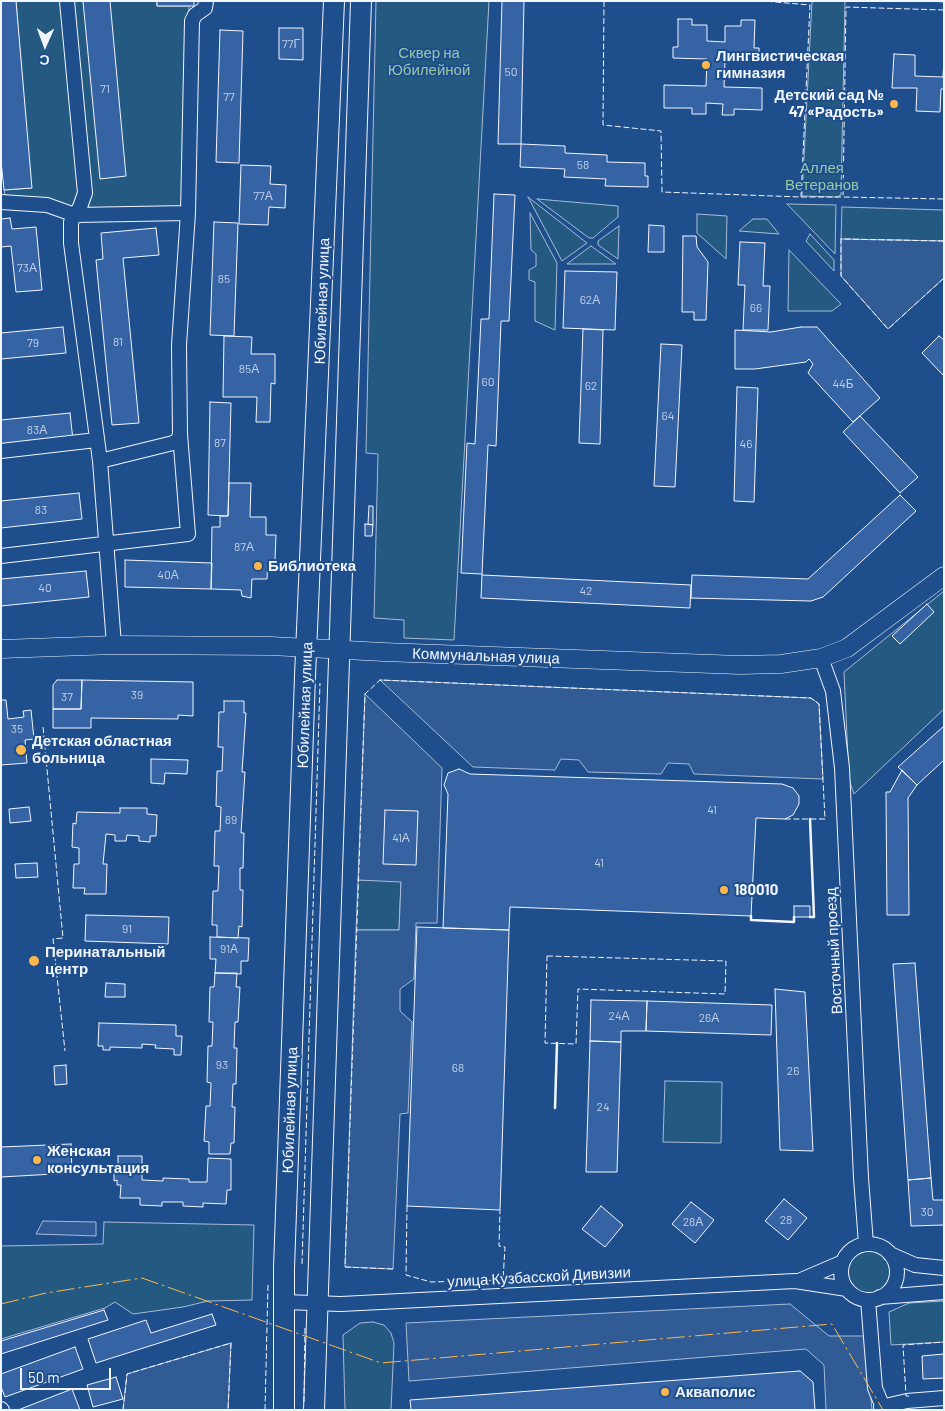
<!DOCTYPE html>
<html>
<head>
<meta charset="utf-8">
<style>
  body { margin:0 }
  #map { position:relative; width:945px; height:1411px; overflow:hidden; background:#1f4e8c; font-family:Barlow,sans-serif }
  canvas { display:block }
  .frame { position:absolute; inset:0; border:2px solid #f2f6ff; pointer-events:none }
  .north { position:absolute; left:20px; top:20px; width:50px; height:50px; -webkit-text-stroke:4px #1f4e8c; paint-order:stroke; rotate:182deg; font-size:14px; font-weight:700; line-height:20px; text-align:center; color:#f2f6ff }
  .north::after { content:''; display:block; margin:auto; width:18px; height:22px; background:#f2f6ff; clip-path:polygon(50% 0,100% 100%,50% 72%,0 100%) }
  .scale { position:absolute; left:20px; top:1368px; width:91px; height:22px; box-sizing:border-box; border:2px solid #f2f6ff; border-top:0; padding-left:6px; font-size:15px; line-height:18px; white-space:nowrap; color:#f2f6ff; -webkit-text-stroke:4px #1f4e8c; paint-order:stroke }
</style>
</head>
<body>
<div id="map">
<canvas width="945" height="1411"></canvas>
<div class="frame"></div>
<div class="north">С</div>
<div class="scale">50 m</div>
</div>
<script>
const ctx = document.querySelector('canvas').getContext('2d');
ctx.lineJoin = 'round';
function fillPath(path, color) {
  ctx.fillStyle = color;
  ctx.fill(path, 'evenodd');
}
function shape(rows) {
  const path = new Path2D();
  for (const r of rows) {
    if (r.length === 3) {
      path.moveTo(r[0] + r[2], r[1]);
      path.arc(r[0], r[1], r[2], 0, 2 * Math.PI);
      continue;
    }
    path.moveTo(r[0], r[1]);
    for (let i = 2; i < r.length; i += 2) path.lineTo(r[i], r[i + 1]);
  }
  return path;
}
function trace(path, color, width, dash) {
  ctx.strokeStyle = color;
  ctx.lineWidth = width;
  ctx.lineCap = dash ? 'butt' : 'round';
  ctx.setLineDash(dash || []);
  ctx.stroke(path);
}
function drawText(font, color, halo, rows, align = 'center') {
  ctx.font = font + ' Barlow,sans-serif';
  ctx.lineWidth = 4;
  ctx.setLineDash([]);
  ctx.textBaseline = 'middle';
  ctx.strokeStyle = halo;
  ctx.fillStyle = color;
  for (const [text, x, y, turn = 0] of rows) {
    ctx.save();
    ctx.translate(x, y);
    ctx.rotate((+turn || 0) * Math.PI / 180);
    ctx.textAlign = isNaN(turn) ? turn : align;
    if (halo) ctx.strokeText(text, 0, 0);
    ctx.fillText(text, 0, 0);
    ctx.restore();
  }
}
const green = shape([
  [16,1,157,1,157,6,189,6,188,201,180,207,72,209,51,200,5,195,4,190,31,188,16,1],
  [376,1,489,1,454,640,404,638,404,620,374,618,378,454,366,453,376,1],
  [812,1,845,1,841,195,837,197,802,196,812,1],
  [528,197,587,243,562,261,528,197],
  [537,199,618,206,618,217,593,238,589,238,537,199],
  [787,204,836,205,835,254,787,204],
  [842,207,944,210,944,241,841,239,842,207],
  [530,213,557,263,555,330,535,321,535,282,529,280,529,270,536,266,536,254,531,250,530,213],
  [697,214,727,216,726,259,697,233,697,214],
  [753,219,767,219,779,234,739,231,753,219],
  [619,226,618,259,598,245,598,241,619,226],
  [810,234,834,260,834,271,806,241,810,234],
  [591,246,616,264,567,264,591,246],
  [789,250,841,304,832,311,788,311,789,250],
  [944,591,944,709,854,794,849,780,844,672,944,591],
  [358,880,401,881,399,930,356,930,358,880],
  [665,1081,722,1082,721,1143,663,1142,665,1081],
  [104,1222,254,1225,252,1300,208,1301,183,1307,133,1314,115,1302,105,1308,1,1339,1,1246,103,1244,104,1222],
  [869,1272,21],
  [944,1301,944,1342,891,1345,889,1312,909,1303,944,1301],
  [373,1322,384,1325,391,1333,394,1343,391,1410,345,1410,343,1335,360,1323,373,1322]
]);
const parking = shape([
  [841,239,944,241,944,278,888,329,841,276,841,239],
  [380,680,811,698,819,704,823,779,694,774,689,764,668,763,661,774,588,772,579,760,561,759,555,770,473,767,380,680],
  [365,694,442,768,437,923,416,923,414,979,400,989,400,1011,412,1022,408,1113,400,1114,393,1269,345,1267,356,930,399,930,401,882,358,880,365,694],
  [43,1221,96,1222,96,1236,36,1234,43,1221],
  [790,1304,829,1336,865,1336,872,1410,826,1410,824,1365,806,1349,409,1381,406,1323,790,1304],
  [231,1343,228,1410,123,1410,127,1374,231,1343]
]);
const building = shape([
  [1,1,16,1,32,188,4,190,1,161,1,1],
  [83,1,110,1,126,176,100,179,83,1],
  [157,1,194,1,194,6,157,6,157,1],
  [502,1,524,1,521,144,498,144,502,1],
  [678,19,692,19,692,25,707,25,707,41,725,42,725,26,741,26,741,20,755,20,754,48,759,48,759,60,725,60,724,87,762,88,762,110,734,109,734,115,722,115,723,104,706,103,706,114,692,114,692,108,664,108,664,85,706,86,707,59,673,58,673,47,678,47,678,19],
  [279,28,303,28,303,60,279,59,279,28],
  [220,30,243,31,239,163,216,162,220,30],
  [894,54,915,55,915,76,943,77,944,58,944,89,941,89,940,112,916,111,917,88,892,88,894,54],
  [521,144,565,146,565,153,607,155,607,162,645,163,645,176,648,176,648,187,605,186,606,179,564,177,565,169,520,167,521,144],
  [241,165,271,166,270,184,286,185,285,208,269,207,268,225,239,224,241,165],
  [494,194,515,195,509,321,501,321,496,446,488,445,482,574,461,573,467,443,475,444,481,319,489,319,494,194],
  [10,218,12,229,36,227,42,290,16,292,11,246,1,247,1,219,10,218],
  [214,222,238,223,234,336,210,335,214,222],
  [649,225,664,226,664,252,648,252,649,225],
  [156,228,159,255,123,258,139,423,112,425,96,260,103,259,101,233,156,228],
  [683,236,696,236,697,247,708,262,706,320,694,320,694,312,682,312,683,236],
  [740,242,765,243,763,286,770,286,768,330,743,330,745,285,738,285,740,242],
  [565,271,617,272,615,330,563,328,565,271],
  [63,327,66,353,1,359,1,333,63,327],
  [801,327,817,327,880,398,853,422,808,373,813,364,809,359,806,362,755,369,735,369,735,330,771,332,801,327],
  [583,329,603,330,600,444,579,443,583,329],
  [224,336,252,337,251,354,275,354,275,384,271,383,270,422,256,422,257,397,223,397,224,336],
  [939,336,944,340,944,376,922,353,939,336],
  [661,344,682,345,675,487,654,486,661,344],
  [737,387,758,388,754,502,734,501,737,387],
  [210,402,231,403,228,516,208,515,210,402],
  [70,413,73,440,1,447,1,420,70,413],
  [860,416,918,477,900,493,843,432,860,416],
  [229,483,251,483,250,517,266,517,266,535,276,535,275,560,268,560,267,579,252,579,251,598,242,596,241,590,211,589,212,527,220,527,220,516,228,516,229,483],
  [79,493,82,519,1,528,1,501,79,493],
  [900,495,916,511,823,597,811,601,691,598,692,575,808,579,900,495],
  [369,506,373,506,373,525,368,524,369,506],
  [365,524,373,525,372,536,365,536,365,524],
  [125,560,212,563,211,589,125,587,125,560],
  [86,571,89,597,1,606,1,579,86,571],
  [482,575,691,585,690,608,481,598,482,575],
  [927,604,934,612,900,644,892,636,927,604],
  [57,680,82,680,81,709,53,709,53,685,57,680],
  [82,680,193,682,193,716,178,715,178,719,91,718,91,728,53,728,53,709,81,709,82,680],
  [1,700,6,700,8,719,24,717,23,711,31,710,34,739,25,740,27,763,1,765,1,700],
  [224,701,244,701,244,713,246,713,242,772,245,772,241,833,244,833,243,868,240,868,240,890,243,890,242,927,239,926,238,938,217,937,217,925,212,925,213,891,218,891,219,866,214,866,215,831,220,831,221,807,216,806,217,771,222,771,223,747,218,747,219,712,224,712,224,701],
  [944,726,944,760,917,785,898,767,944,726],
  [151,759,188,760,187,774,165,773,164,784,151,783,151,759],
  [459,769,470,774,782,784,793,788,799,796,799,804,793,815,785,819,756,818,751,916,510,907,509,930,443,928,448,794,444,785,448,773,459,769],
  [902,770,917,785,908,798,909,915,887,915,886,792,890,792,902,770],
  [29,807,31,821,10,823,9,809,29,807],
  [120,808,147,808,147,814,157,815,156,836,150,836,150,842,139,841,139,836,127,835,126,841,115,841,115,835,106,834,103,864,107,864,106,894,84,894,85,888,73,888,74,864,79,864,79,848,72,847,73,823,76,824,77,812,120,813,120,808],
  [385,810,418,811,416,865,383,864,385,810],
  [37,863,38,877,16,878,15,864,37,863],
  [794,906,810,906,810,917,794,917,794,906],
  [86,915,169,917,168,944,85,941,86,915],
  [417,927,509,930,500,1210,407,1206,417,927],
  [210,937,249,938,248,961,241,961,241,974,215,973,216,959,210,959,210,937],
  [915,963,931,1178,908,1180,893,964,915,963],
  [215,973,237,973,236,987,240,987,238,1022,235,1022,234,1048,237,1048,236,1084,233,1084,232,1107,235,1107,234,1143,231,1143,230,1154,209,1154,209,1142,204,1141,206,1106,210,1106,211,1083,207,1082,208,1046,212,1046,213,1022,209,1022,210,987,214,987,215,973],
  [106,983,125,984,125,997,105,997,106,983],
  [775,989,805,992,813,1151,780,1150,775,989],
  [591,1000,647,1001,646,1031,621,1031,621,1042,590,1041,591,1000],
  [647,1001,772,1005,771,1035,646,1031,647,1001],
  [99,1023,176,1025,176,1036,182,1036,181,1055,174,1055,174,1049,155,1048,156,1045,142,1044,142,1048,110,1047,110,1050,103,1050,103,1046,98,1046,99,1023],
  [590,1041,621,1042,617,1172,586,1172,590,1041],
  [66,1065,67,1084,55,1085,54,1066,66,1065],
  [71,1144,72,1173,1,1177,1,1147,71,1144],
  [118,1156,142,1156,142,1180,163,1181,163,1178,189,1179,189,1182,207,1182,208,1158,231,1159,231,1190,227,1190,226,1204,203,1203,203,1207,183,1206,183,1202,162,1202,162,1206,140,1205,140,1198,120,1198,121,1185,117,1185,117,1180,114,1181,114,1166,118,1167,118,1156],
  [931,1178,933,1200,944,1200,944,1225,911,1226,908,1180,931,1178],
  [784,1199,807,1218,788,1240,765,1221,784,1199],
  [691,1202,714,1220,695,1243,672,1224,691,1202],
  [601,1206,623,1225,605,1247,582,1229,601,1206],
  [104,1310,108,1320,1,1354,1,1341,104,1310],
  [212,1314,216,1325,96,1363,88,1339,146,1320,151,1333,212,1314],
  [75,1347,83,1369,5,1397,1,1387,1,1374,75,1347],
  [944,1354,944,1378,923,1379,922,1356,944,1354],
  [800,1371,813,1382,815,1410,411,1410,410,1400,800,1371],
  [116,1377,123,1399,93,1407,87,1385,116,1377],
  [72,1389,80,1410,18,1410,72,1389]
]);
const minor = shape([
  [67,1,85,193,80,207,71,222,71,243,100,461],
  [1,202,47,205,75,215,188,213],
  [1,451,96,440],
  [1,556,188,534,180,434],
  [114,645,100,461,173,443,178,440,180,434,179,345,188,213,192,21,195,15,205,8,206,1],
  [821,658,833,691,842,768,861,1178,866,1244],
  [869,1272,28],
  [890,1254,915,1265,944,1268],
  [801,1280,843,1262],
  [880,1297,944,1292],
  [868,1300,875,1388,884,1410],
  [284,1302,341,1304,795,1281,847,1289],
  [881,1407,907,1401,944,1398],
  [1,1409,2,1410]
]);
const major = shape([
  [1,649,114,645,271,646,383,652,740,665,781,664,821,658,847,648,944,576]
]);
const highway = shape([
  [284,1410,284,1268,305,676,334,1],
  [314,1410,361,1]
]);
const fence = shape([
  [604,1,603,125,661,131,662,192,801,197,810,5,764,1],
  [928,1,944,2],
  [944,10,846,7,843,197,944,199],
  [801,197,843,197],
  [944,241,841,239,841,276,888,329,944,278],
  [43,727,63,938,53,939,65,1051],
  [547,956,726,961,725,994,578,989,576,1044,545,1043,547,956],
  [407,1206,406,1275,431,1282,503,1280,505,1247,499,1246,500,1210],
  [302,1264,320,683],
  [393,1269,345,1267,365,694,380,680,811,698,819,704,825,819,785,819],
  [909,1396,906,1396,903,1345,944,1342],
  [304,1402,305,1327],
  [123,1410,127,1374,231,1343,228,1410],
  [265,1410,268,1284]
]);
const wall = shape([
  [751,916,751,920,794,922,794,917],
  [810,917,814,917,810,819],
  [555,1108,557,1043]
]);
const power = shape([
  [1,1304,46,1293,142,1278,381,1363,832,1324,883,1410]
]);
const markers = [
  [706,65,5,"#ffb74d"],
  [894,104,5,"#ffb74d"],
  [258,566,5,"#ffb74d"],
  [21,750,6,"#ffb74d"],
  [724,890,5,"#ffb74d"],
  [34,961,6,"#ffb74d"],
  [37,1160,5,"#ffb74d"],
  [665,1392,5,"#ffb74d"]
];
const numberNames = [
  ["77Г",291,44],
  ["50",511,72],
  ["71",105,89],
  ["77",229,97],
  ["58",583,165],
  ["77А",263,196],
  ["73А",27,268],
  ["85",224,279],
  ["62А",590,300],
  ["66",756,308],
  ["81",118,342],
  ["79",33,343],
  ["85А",249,369],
  ["60",488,382],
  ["44Б",843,384],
  ["62",591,386],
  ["64",668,416],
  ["83А",37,430],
  ["87",220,443],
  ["46",746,444],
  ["83",41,510],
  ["87А",244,547],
  ["40А",168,575],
  ["40",45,588],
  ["42",586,591],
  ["39",137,695],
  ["37",67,697],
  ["35",17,729],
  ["41",712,810],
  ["89",231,820],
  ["41А",401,838],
  ["41",599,863],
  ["91",127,929],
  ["91А",229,949],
  ["24А",619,1016],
  ["26А",709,1018],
  ["93",222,1065],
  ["68",458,1068],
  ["26",793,1071],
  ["24",603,1107],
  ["30",927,1212],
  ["28",786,1220],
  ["28А",693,1222]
];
const parkNames = [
  ["Сквер на",429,53],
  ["Юбилейной",429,70],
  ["Аллея",822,168],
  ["Ветеранов",822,185]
];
const poiNames = [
  ["Лингвистическая",716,56],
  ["гимназия",716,73],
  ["Детский сад №",884,95,"right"],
  ["47 «Радость»",884,112,"right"],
  ["Библиотека",268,566],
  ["Детская областная",32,741],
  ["больница",32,758],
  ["180010",734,890],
  ["Перинатальный",45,952],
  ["центр",45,969],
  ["Женская",47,1151],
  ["консультация",47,1168],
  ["Акваполис",675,1392]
];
const streetNames = [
  ["Юбилейная улица",322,301,-88],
  ["Коммунальная улица",486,656,2],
  ["Юбилейная улица",305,705,-88],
  ["Восточный проезд",834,951,-93],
  ["Юбилейная улица",290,1110,-88],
  ["улица Кузбасской Дивизии",539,1277,-3]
];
fillPath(green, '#245a82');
trace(green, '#a8bbd7', 1);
fillPath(parking, '#305b95');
trace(parking, '#a8bbd7', 1);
fillPath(building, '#3563a3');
trace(building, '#f2f6ff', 1);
trace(minor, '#f2f6ff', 16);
trace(major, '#f2f6ff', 19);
trace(highway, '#f2f6ff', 22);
trace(minor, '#1f4e8c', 14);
trace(major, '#1f4e8c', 18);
trace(highway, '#1f4e8c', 20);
trace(fence, '#f2f6ff', 1, [6, 2.5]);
trace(wall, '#f2f6ff', 2.5);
trace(power, '#ffb74d', 1, [18, 4, 2.5, 4]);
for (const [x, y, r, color] of markers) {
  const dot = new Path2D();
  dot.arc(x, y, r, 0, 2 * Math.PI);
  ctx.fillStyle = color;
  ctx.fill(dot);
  trace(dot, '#1f4e8c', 2);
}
drawText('12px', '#c3d1e8', null, numberNames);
drawText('15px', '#97c8a6', '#1f4e8c', parkNames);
drawText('bold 15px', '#f2f6ff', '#1f4e8c', poiNames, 'left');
drawText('15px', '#f2f6ff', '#1f4e8c', streetNames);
</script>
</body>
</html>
